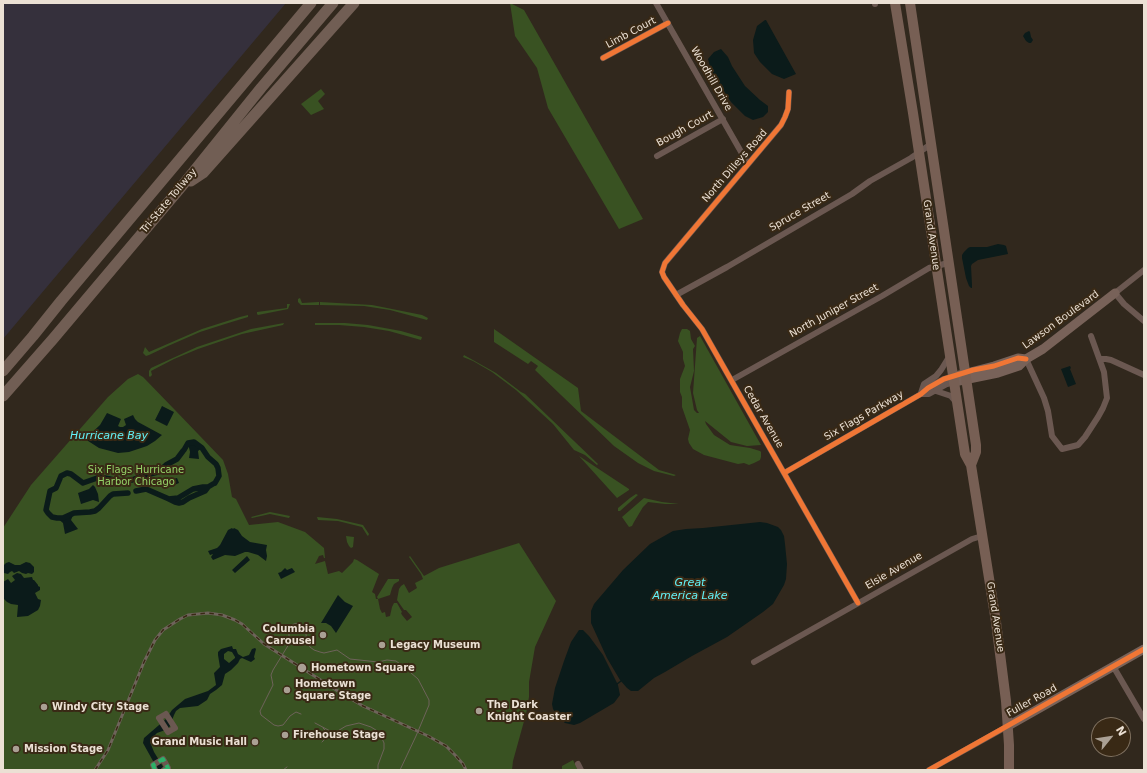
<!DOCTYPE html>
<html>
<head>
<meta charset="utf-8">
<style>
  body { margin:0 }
  #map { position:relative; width:1147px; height:773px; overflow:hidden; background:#31281d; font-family:"DejaVu Sans",sans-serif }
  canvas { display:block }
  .frame { position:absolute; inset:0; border:4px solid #ebe0d4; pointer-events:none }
  .north { position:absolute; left:1091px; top:717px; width:40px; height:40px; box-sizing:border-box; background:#392915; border:1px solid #807261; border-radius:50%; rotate:60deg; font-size:11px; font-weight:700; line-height:16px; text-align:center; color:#ebe0d4 }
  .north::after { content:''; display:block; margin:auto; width:14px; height:18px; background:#aaa094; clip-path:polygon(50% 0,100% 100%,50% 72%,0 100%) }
</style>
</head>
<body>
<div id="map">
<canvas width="1147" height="773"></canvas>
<div class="frame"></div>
<div class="north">N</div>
</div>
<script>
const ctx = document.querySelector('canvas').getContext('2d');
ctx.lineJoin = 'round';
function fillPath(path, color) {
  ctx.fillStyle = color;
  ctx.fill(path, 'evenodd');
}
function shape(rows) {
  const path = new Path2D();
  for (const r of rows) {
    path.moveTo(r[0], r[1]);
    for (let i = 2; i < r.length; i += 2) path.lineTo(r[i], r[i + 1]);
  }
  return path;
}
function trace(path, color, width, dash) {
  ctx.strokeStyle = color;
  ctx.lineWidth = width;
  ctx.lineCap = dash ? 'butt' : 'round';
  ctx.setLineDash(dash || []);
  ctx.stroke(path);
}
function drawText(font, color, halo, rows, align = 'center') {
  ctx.font = font + ' "DejaVu Sans",sans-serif';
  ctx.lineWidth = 4;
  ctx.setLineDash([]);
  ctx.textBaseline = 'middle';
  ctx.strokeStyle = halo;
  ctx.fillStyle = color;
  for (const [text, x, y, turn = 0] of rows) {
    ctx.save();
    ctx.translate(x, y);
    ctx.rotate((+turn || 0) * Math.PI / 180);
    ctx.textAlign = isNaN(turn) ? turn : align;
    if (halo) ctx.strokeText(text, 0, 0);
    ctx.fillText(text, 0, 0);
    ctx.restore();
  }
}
const industrial = shape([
  [3,3,286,3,3,339]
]);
const green = shape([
  [510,3,524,10,643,219,619,229,548,108,537,68,515,36],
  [321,89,325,94,318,101,324,109,311,115,301,104],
  [300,298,302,303,319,302,319,305,301,305,298,302,298,299],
  [320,302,372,305,422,315,428,318,427,320,390,310,364,306,320,305],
  [287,304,290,304,288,309,258,315,257,314,257,312,287,308],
  [248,315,248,317,225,324,200,332,168,346,149,355,146,356,143,353,145,347,149,352,202,329,240,317],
  [284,323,283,325,242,334,198,349,174,359,151,371,152,375,150,377,149,376,149,371,151,368,197,347,251,329],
  [315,323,345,323,368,325,401,331,422,337,421,340,389,331,364,327,339,325,315,325],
  [494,329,578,388,581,411,659,470,676,475,674,476,654,471,638,463,614,446,535,370,538,366,531,361,528,364,494,342],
  [682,329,687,329,690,331,691,339,695,346,693,349,694,371,690,387,694,410,697,413,699,413,697,410,693,393,697,338,700,336,761,445,747,446,731,442,705,421,706,424,714,435,730,445,750,448,760,451,761,452,761,457,760,460,754,463,749,465,744,463,738,464,704,455,693,449,689,443,688,439,690,430,682,407,682,397,680,392,680,379,685,366,683,359,683,352,678,341,680,333],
  [464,355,496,373,521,392,525,394,598,464,597,465,585,455,574,450,553,424,516,390,492,372,473,361,463,357],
  [138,374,143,377,175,410,223,460,228,474,232,497,236,499,249,525,278,522,305,532,324,548,325,558,324,558,323,555,319,556,315,564,325,561,328,574,339,571,342,573,353,562,354,559,357,560,379,574,372,592,375,594,376,599,378,599,377,597,388,579,399,579,399,581,394,584,392,588,390,595,378,599,380,609,382,613,385,612,386,617,390,616,392,607,394,603,397,603,402,612,401,613,402,615,407,621,412,617,406,610,404,610,397,600,399,589,401,586,404,584,409,593,417,588,415,583,423,579,421,574,409,557,410,556,424,576,439,568,519,543,556,601,535,647,529,682,529,697,526,714,513,761,512,770,3,770,3,528,31,485,108,397,128,379],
  [579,456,629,489,629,490,617,498],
  [636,494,638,495,620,511,618,511,618,508,630,498],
  [644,498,662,502,679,504,665,504,648,502,643,507,634,522,632,526,629,527,622,517],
  [270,512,290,516,289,518,270,514,252,518,251,517],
  [317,517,337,519,363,525,369,534,368,536,367,535,362,527,338,521,318,520],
  [346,536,354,537,353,547,351,548,349,546,347,542],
  [573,760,578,770,562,770,562,766]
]);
const water = shape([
  [765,20,766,20,796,74,784,79,772,74,760,62,754,53,753,40,757,26],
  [1029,31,1030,32,1031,37,1033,40,1031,43,1029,43,1026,41,1023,36,1025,33],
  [721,49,728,57,732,66,745,86,760,100,768,106,768,112,763,117,753,120,745,116,731,102,711,70,708,59,714,52],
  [998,244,1004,245,1006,246,1008,254,978,260,972,264,971,266,972,285,972,288,971,288,969,286,966,278,962,258,962,255,964,252,968,248,970,247,987,247],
  [1070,366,1071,368,1070,369,1076,384,1068,387,1061,369],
  [162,406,174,412,167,426,155,420],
  [107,413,121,419,118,426,120,427,123,427,126,425,124,419,133,415,135,419,138,422,162,435,155,441,147,446,129,452,118,453,99,448,85,439,100,425],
  [194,442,202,448,198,451,199,459,189,458,190,452,188,443],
  [177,478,179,483,169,487,167,481],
  [93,485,95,487,98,494,99,502,93,500,81,504,78,493,89,489],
  [74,513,71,520,78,529,65,534,63,523,57,518,63,518],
  [760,522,767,523,778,527,781,530,784,536,785,544,787,564,786,579,784,585,773,604,763,612,727,637,692,656,665,672,654,678,638,691,631,691,627,688,620,680,607,658,591,623,591,611,594,604,623,570,650,544,673,531,686,529,703,528],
  [232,528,233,529,234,528,238,530,242,536,250,542,267,545,266,550,267,556,266,561,258,555,248,552,245,552,235,556,225,555,213,560,211,557,213,554,210,555,208,551,217,548,220,545,228,530],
  [247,556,250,560,235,573,232,570],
  [9,562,15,565,20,565,26,562,30,563,34,567,34,572,32,574,28,573,26,574,22,573,19,571,14,573,12,571,10,572,8,574,4,573,3,570,4,565,6,563],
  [285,568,287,570,292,568,295,572,281,579,278,573,281,572],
  [17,573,21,574,24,578,32,577,33,580,34,580,38,585,38,586,40,587,40,590,35,593,38,599,41,600,40,606,38,610,28,616,17,617,18,605,11,604,7,602,3,598,3,582,8,579,11,583,15,580,12,576],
  [338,595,345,602,353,606,336,633,331,626,326,623,321,623],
  [579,630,583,630,589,636,603,655,618,685,620,695,614,703,580,723,574,725,565,723,559,718,553,709,552,704,555,688,564,661,571,642],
  [232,646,233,649,236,649,238,654,243,657,249,655,252,649,255,648,256,649,254,657,255,659,251,662,242,658,240,659,238,663,231,670,225,674,222,685,216,690,210,694,207,700,198,706,180,708,176,711,174,715,170,726,168,729,157,733,153,737,150,742,154,752,165,770,158,770,143,743,144,738,166,719,172,710,185,699,208,691,216,685,214,673,220,667,218,655,218,652,221,649],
  [228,651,232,652,235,657,235,658,229,663,224,659,224,654]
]);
const stream = shape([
  [617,684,621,681]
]);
const canal = shape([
  [184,450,188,443,194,442,202,448,208,457,216,464,218,468,219,476,215,483],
  [132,480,142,476,158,472,166,465,177,459,183,451],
  [127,482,124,482,100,477,83,483,71,474,67,473,61,476,56,488,50,491,46,510,48,513,52,517,57,518,63,518,74,513,90,512,95,511,99,508,110,496,113,494,128,493],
  [136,491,146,489,169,499,178,498,193,489,203,487,208,487,213,484],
  [169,499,175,502,179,503,183,502,189,498,205,491,208,487]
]);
const street = shape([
  [656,3,748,164],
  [875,3,875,4],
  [603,58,668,23],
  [789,92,788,109,785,117,781,125,665,263,662,272,664,277,683,305,702,329,858,603],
  [657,156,723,119],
  [1144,270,1115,293,1124,304,1144,321],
  [676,295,727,267,852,194,870,181,911,158,931,144],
  [1026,359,1044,398,1048,411,1052,436,1062,449,1078,445,1085,437,1098,417,1103,408,1107,398,1104,372,1091,336],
  [1100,359,1106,359,1111,360,1144,375],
  [732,380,882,296,929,268,948,263],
  [936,391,951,396,956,402],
  [921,393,924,384,936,376,941,370,949,357],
  [921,394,929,394,947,384,954,382],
  [784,473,921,394,928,388,933,385,944,379,953,376],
  [754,662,972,539,982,536],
  [1113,666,1144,719],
  [166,714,175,728,168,732,159,718,166,714],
  [578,764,581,770],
  [155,770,153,765,163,759,168,768,164,770],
  [929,770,1008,726]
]);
const secondary = shape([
  [959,375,994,366,1018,358,1026,359],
  [954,382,998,373,1019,366,1026,359,1043,349,1115,293],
  [1008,726,1144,649]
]);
const primary = shape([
  [895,3,913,113,965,454,971,465,996,622,1006,701,1009,745,1009,770],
  [910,3,976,445,976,452,971,465]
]);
const highway = shape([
  [191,181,203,173,354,3],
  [3,371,33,336,61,301,311,3],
  [3,396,53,339,182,186,261,88,333,3]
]);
const tram = shape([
  [301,714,296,712,290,716,283,725,278,726,274,725,261,715,260,711,273,685,271,675,273,670,289,644,289,630,290,626,294,624,300,623,303,625,305,628,307,641,310,647,314,650,320,652,324,653,337,650,350,659,378,662,387,660,396,661,403,666,418,679,429,700,429,705,416,736,400,770],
  [315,723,332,732,336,732,346,726,359,723,371,727,379,732,384,743,384,749,378,765,378,770],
  [322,742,327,737,327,732,323,728],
  [283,770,287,767]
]);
const rail = shape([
  [95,770,108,750,144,662,155,640,163,630,180,619,188,615,208,613,222,615,235,620,242,624,264,644,341,693,363,706,428,736,446,746,455,755,463,764,466,770]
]);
const quiet = shape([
  [155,770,153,765,163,759,168,768,164,770]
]);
const cycleway = shape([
  [603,58,668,23],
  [789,92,788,109,785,117,781,125,665,263,662,272,664,277,683,305,702,329,858,603],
  [784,473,921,394,928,388,944,379,973,370,994,366,1018,358,1026,359],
  [929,770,1144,649]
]);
const markers = [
  [323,635,4,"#aaa094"],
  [382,645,4,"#aaa094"],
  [302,668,5,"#aaa094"],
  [287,690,4,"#aaa094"],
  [44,707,4,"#aaa094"],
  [479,711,4,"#aaa094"],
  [285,735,4,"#aaa094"],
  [255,742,4,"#aaa094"],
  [16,749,4,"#aaa094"]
];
const streetNames = [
  ["Limb Court",631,33,-28],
  ["Woodhill Drive",711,79,60],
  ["Bough Court",685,129,-29],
  ["North Dilleys Road",735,166,-49],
  ["Tri-State Tollway",169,201,-50],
  ["Spruce Street",800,212,-30],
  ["Grand Avenue",931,235,82],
  ["North Juniper Street",834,311,-29],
  ["Lawson Boulevard",1061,320,-36],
  ["Six Flags Parkway",864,416,-30],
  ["Cedar Avenue",763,417,60],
  ["Elsie Avenue",894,571,-30],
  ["Grand Avenue",995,617,81],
  ["Fuller Road",1032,701,-29]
];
const parkNames = [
  ["Six Flags Hurricane",136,470],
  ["Harbor Chicago",136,482]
];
const poiNames = [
  ["Columbia",315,629,"right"],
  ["Carousel",315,641,"right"],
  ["Legacy Museum",390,645],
  ["Hometown Square",311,668],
  ["Hometown",295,684],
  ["Square Stage",295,696],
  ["The Dark",487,705],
  ["Knight Coaster",487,717],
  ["Windy City Stage",52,707],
  ["Firehouse Stage",293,735],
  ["Grand Music Hall",247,742,"right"],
  ["Mission Stage",24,749]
];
const waterNames = [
  ["Hurricane Bay",109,436],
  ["Great",690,583],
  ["America Lake",690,596]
];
fillPath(industrial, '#35303c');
fillPath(green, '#395222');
fillPath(water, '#0b1b1a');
trace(stream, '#0b1b1a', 1.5);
trace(canal, '#0b1b1a', 5.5);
trace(street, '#6b5851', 6);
trace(secondary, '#786259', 9);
trace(primary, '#775f54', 10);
trace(highway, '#715e54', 11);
trace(tram, '#6e635a', 1);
trace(rail, '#6e635a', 3);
trace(rail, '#392915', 1.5, [4.5]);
trace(quiet, '#2db169', 4, [8, 4]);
trace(cycleway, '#f07635', 5);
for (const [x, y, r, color] of markers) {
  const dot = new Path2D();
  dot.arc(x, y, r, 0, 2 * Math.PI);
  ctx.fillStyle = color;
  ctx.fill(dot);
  trace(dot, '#392915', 1.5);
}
drawText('10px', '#ebe0d4', '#392915', streetNames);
drawText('10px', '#95d368', '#392915', parkNames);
drawText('bold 10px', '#ebe0d4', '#392915', poiNames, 'left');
drawText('italic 11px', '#62f2f7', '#392915', waterNames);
</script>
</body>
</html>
